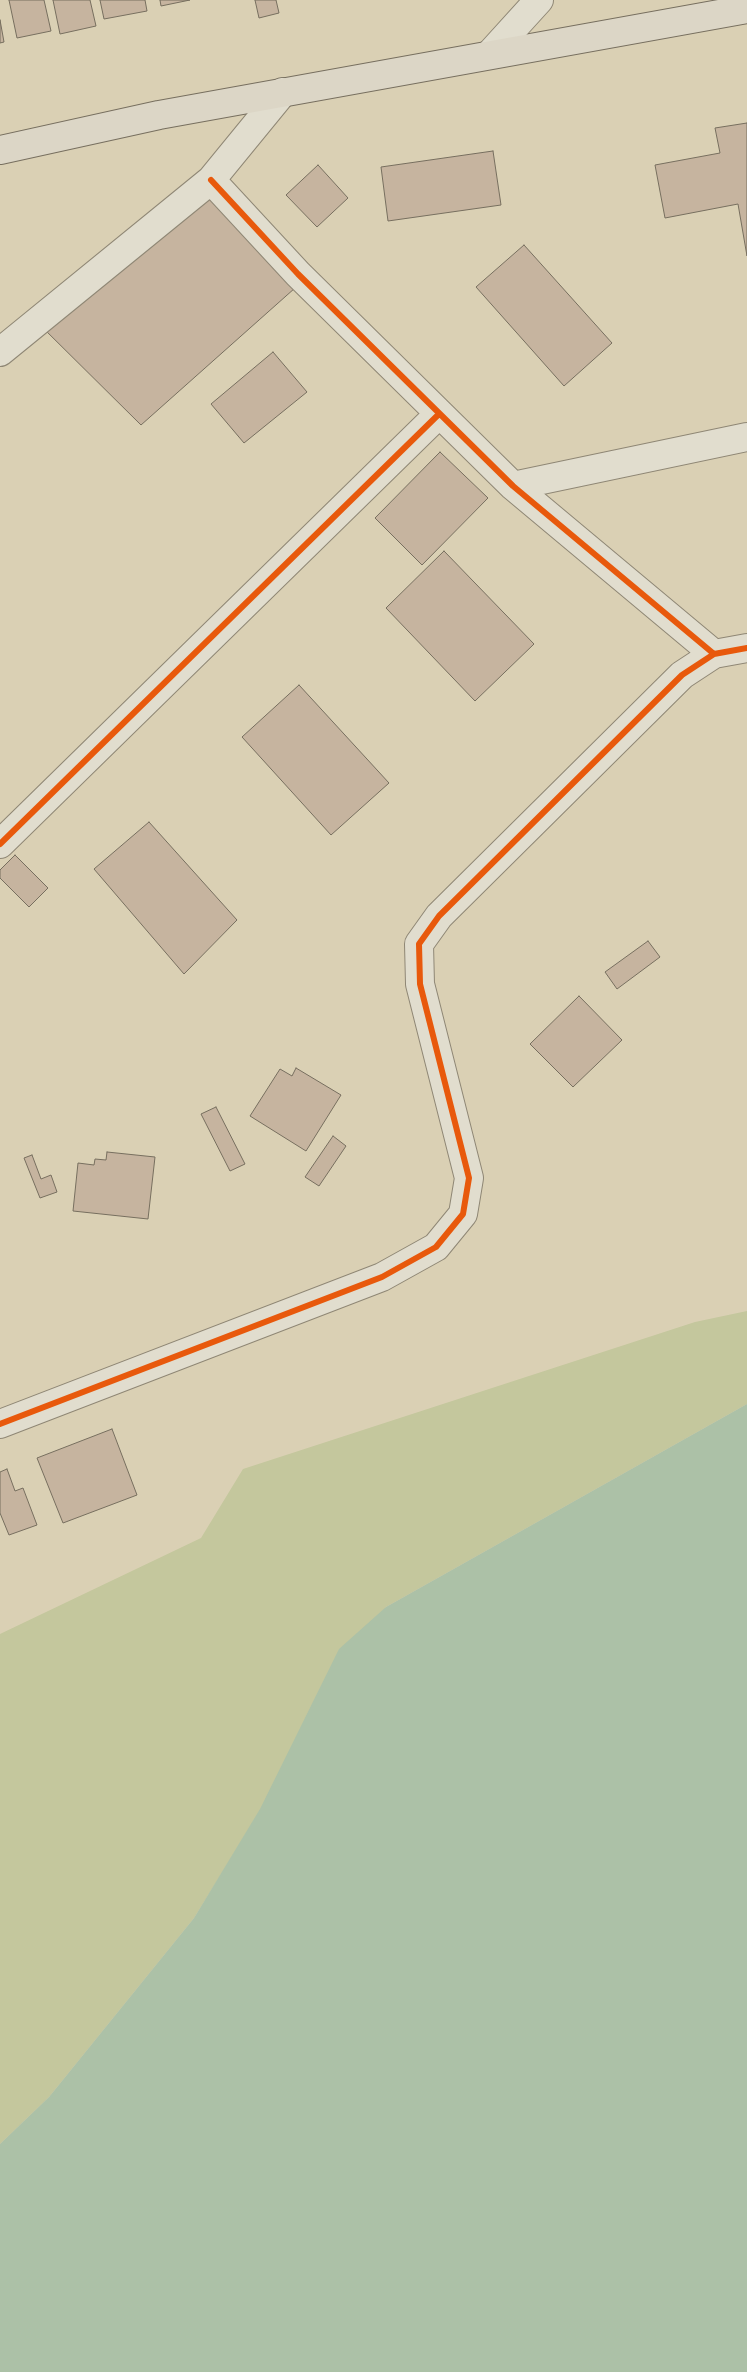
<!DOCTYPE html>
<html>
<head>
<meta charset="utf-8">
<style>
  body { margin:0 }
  canvas { display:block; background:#dad0b4 }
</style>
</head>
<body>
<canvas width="747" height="2372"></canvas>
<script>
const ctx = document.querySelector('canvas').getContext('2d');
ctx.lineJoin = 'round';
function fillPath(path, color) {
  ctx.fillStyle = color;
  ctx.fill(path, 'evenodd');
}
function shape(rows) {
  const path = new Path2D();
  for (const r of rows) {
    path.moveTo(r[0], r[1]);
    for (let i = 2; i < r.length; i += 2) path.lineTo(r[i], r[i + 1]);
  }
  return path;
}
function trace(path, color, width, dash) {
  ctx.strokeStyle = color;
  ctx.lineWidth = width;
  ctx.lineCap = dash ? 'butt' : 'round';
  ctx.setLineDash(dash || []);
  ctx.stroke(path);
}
const green = shape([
  [747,1311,747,1404,386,1607,194,1918,49,2097,0,2144,0,1634,201,1538,243,1469,695,1322]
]);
const water = shape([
  [747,1404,747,2372,0,2372,0,2144,49,2097,194,1918,260,1809,339,1649,386,1607]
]);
const building = shape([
  [9,0,44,0,51,31,17,38,9,0],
  [53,0,90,0,96,26,60,34,53,0],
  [100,0,145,0,147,11,104,19,100,0],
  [160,0,190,0,161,6,160,0],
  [255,0,276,0,279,13,259,18,255,0],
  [0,20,4,42,0,43,0,20],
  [747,123,747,256,738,204,665,218,655,165,720,153,715,128,747,123],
  [493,151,501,205,388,221,381,167,493,151],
  [318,165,348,198,317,227,286,195,318,165],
  [211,175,304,280,141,425,37,322,211,175],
  [524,245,612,343,564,386,476,287,524,245],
  [273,352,307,392,244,443,211,404,273,352],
  [440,452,488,498,422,565,375,518,440,452],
  [444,551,534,644,475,701,386,608,444,551],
  [299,685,389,783,331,835,242,737,299,685],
  [149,822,237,920,184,974,94,869,149,822],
  [15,855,48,888,29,907,0,878,0,870,15,855],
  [648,941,660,957,617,989,605,972,648,941],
  [579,996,622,1040,573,1087,530,1044,579,996],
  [296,1068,341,1095,306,1151,250,1116,280,1069,292,1076,296,1068],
  [216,1107,245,1164,230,1171,201,1114,216,1107],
  [333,1136,346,1146,319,1186,305,1177,333,1136],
  [107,1152,155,1157,148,1219,73,1211,78,1163,94,1165,95,1159,106,1160,107,1152],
  [32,1155,41,1179,51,1175,57,1192,40,1198,24,1158,32,1155],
  [112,1429,137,1495,63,1523,37,1458,112,1429],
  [7,1469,15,1491,23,1488,37,1525,9,1535,0,1513,0,1472,7,1469]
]);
const minor = shape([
  [490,54,539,0],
  [211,180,298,274,513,486,714,654],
  [0,352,211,180,283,92],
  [513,486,747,437],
  [0,844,439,414],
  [0,1424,382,1277,436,1247,463,1214,469,1178,420,984,419,944,439,916,682,675,714,654,747,648]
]);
const major = shape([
  [0,150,159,115,747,9]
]);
const cycleway = shape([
  [211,180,298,274,513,486,714,654],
  [0,844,439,414],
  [0,1424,382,1277,436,1247,463,1214,469,1178,420,984,419,944,439,916,682,675,714,654,747,648]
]);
fillPath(green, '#c4c79d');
fillPath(water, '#acc1a7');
fillPath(building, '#c6b49f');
trace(building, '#776f5f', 1);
trace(minor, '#8f8775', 30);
trace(major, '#776f5f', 30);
trace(minor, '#e1ddce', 28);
trace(major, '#dcd6c6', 28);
trace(cycleway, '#e8590c', 6);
</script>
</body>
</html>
